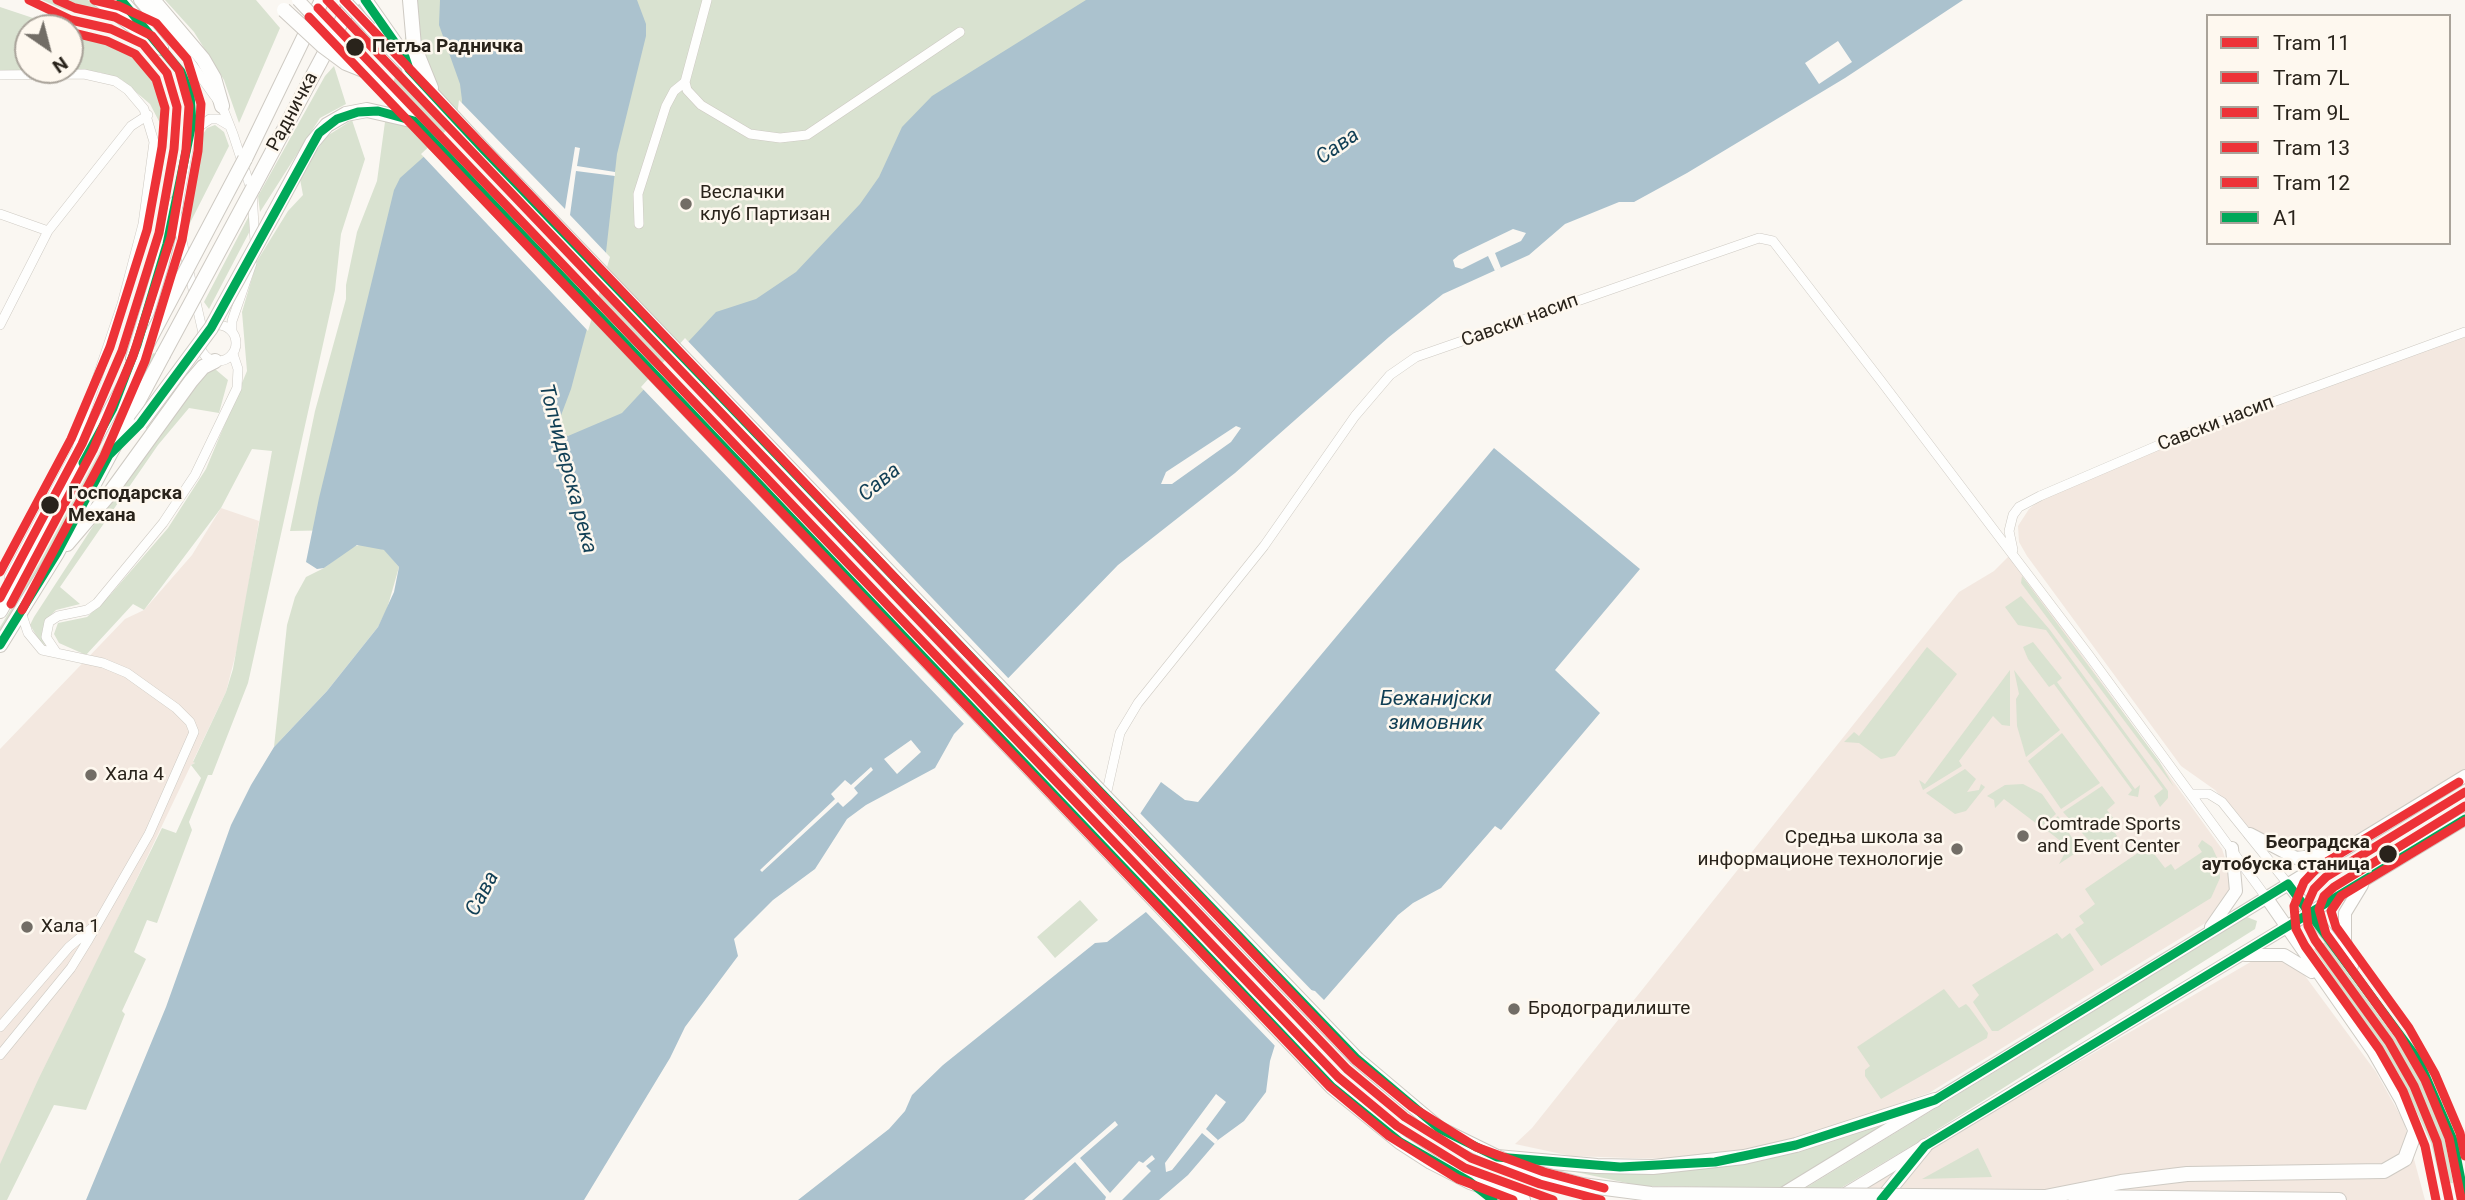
<!DOCTYPE html>
<html>
<head>
<meta charset="utf-8">
<style>
  body { margin:0 }
  #map { position:relative; width:2465px; height:1200px; overflow:hidden; background:#faf7f2; font-family:Roboto,sans-serif }
  canvas { display:block }
  .legend { position:absolute; left:2206px; top:14px; width:245px; height:231px; box-sizing:border-box; background:#fef8ef; border:2px solid #a9a39a; margin:0; padding:9px 12px; list-style:none; font-size:21px; color:#29231b }
  .legend li { display:flex; align-items:center; gap:14px; height:35px }
  .legend b { width:35px; border:2px solid #a9a39a }
  .north { position:absolute; left:14px; top:14px; width:70px; height:70px; box-sizing:border-box; background:#fef8ef; border:2px solid #a9a39a; border-radius:50%; rotate:145deg; font-size:19px; font-weight:700; line-height:28px; text-align:center; color:#29231b }
  .north::after { content:''; display:block; margin:auto; width:24px; height:32px; background:#726d66; clip-path:polygon(50% 0,100% 100%,50% 72%,0 100%) }
</style>
</head>
<body>
<div id="map">
<canvas width="2465" height="1200"></canvas>
<ul class="legend">
<li><b style="height:9px;background:#ed3237"></b>Tram 11</li>
<li><b style="height:9px;background:#ed3237"></b>Tram 7L</li>
<li><b style="height:9px;background:#ed3237"></b>Tram 9L</li>
<li><b style="height:9px;background:#ed3237"></b>Tram 13</li>
<li><b style="height:9px;background:#ed3237"></b>Tram 12</li>
<li><b style="height:9px;background:#00a859"></b>A1</li>
</ul>
<div class="north">N</div>
</div>
<script>
const ctx = document.querySelector('canvas').getContext('2d');
ctx.lineJoin = 'round';
function fillPath(path, color) {
  ctx.fillStyle = color;
  ctx.fill(path, 'evenodd');
}
function shape(rows) {
  const path = new Path2D();
  for (const r of rows) {
    if (r.length === 3) {
      path.moveTo(r[0] + r[2], r[1]);
      path.arc(r[0], r[1], r[2], 0, 2 * Math.PI);
      continue;
    }
    path.moveTo(r[0], r[1]);
    for (let i = 2; i < r.length; i += 2) path.lineTo(r[i], r[i + 1]);
  }
  return path;
}
function trace(path, color, width, dash) {
  ctx.strokeStyle = color;
  ctx.lineWidth = width;
  ctx.lineCap = dash ? 'butt' : 'round';
  ctx.setLineDash(dash || []);
  ctx.stroke(path);
}
function drawText(font, color, halo, rows, align = 'center') {
  ctx.font = font + ' Roboto,sans-serif';
  ctx.lineWidth = 5;
  ctx.setLineDash([]);
  ctx.textBaseline = 'middle';
  ctx.strokeStyle = halo;
  ctx.fillStyle = color;
  for (const [text, x, y, turn = 0] of rows) {
    ctx.save();
    ctx.translate(x, y);
    ctx.rotate((+turn || 0) * Math.PI / 180);
    ctx.textAlign = isNaN(turn) ? turn : align;
    if (halo) ctx.strokeText(text, 0, 0);
    ctx.fillText(text, 0, 0);
    ctx.restore();
  }
}
const commercial = shape([
  [2465,336,2465,772,2349,844,2311,856,2296,855,2252,832,2215,790,2181,766,2027,556,2019,542,2018,526,2029,509,2041,499,2180,440],
  [221,508,259,521,240,637,226,692,193,761,195,763,191,765,0,1165,0,749,125,619,144,610,192,555],
  [2010,555,2222,849,2232,879,2226,901,2207,922,1929,1093,1775,1147,1699,1159,1630,1158,1571,1156,1515,1144,1532,1128,1959,592,1994,571],
  [2254,960,2287,961,2300,969,2376,1072,2404,1122,2425,1200,1848,1200,1975,1122]
]);
const green = shape([
  [42,0,88,0,111,19,65,10],
  [165,0,256,0,280,28,239,123,224,80,194,32],
  [415,0,1307,0,564,526,290,531,315,411,346,299,346,285,357,232,377,181,387,107],
  [0,7,63,28,28,28,28,70,70,70,70,30,107,38,136,51,149,63,157,76,168,110,168,135,160,186,163,129,150,104,122,80,99,72,0,74],
  [334,66,346,104,320,118,260,212,258,196,325,76],
  [352,120,365,159,341,234,335,290,248,683,212,775,208,775,189,822,192,830,157,923,147,920,134,952,146,959,122,1011,125,1014,86,1110,54,1105,7,1200,0,1200,0,1164,38,1080,162,828,176,833,201,778,191,765,195,763,193,762,226,692,233,669,272,451,252,449,221,508,144,610,133,604,86,655,59,643,54,634,58,623,87,617,111,594,168,528,206,469,247,371,242,312,257,261,288,211,303,195,300,179,314,154,327,136],
  [215,125,224,132,229,146,189,225,184,225,199,140,207,128],
  [251,212,252,227,209,309,204,302],
  [153,353,156,354,53,549,0,636,0,627,40,562],
  [215,369,228,380,219,413,189,408,158,445,60,587,80,604,56,610,48,618,43,631,46,646,39,640,30,625,34,617,99,517,198,382,208,371],
  [363,544,385,550,399,567,387,609,378,627,327,691,274,747,287,625,295,597,306,577,324,568,352,547],
  [2022,576,2159,761,2174,787,2021,583],
  [2021,596,2050,630,2168,791,2168,798,2160,807,2154,796,2163,789,2046,630,2018,625,2005,607],
  [2033,642,2062,678,2057,682,2135,789,2140,785,2138,797,2128,795,2132,790,2054,684,2049,687,2028,659,2023,647],
  [1927,647,1957,674,1895,756,1881,759,1859,743,1844,742,1854,732,1859,736],
  [2010,670,2010,726,2002,725,1993,716,1959,761,1962,766,1923,790,1919,780,1925,784],
  [2014,670,2060,730,2026,757,2017,726,2016,699,2019,694],
  [2062,733,2100,783,2061,809,2028,761],
  [1965,769,1976,779,1967,792,1979,790,1981,784,1985,787,1966,811,1955,814,1926,793],
  [2023,784,2042,794,2056,814,2041,827,2004,799,1995,808,1994,800,1987,796,2005,785],
  [2102,786,2115,803,2107,810,2117,823,2111,827,2117,836,2096,849,2097,841,2092,844,2063,812],
  [2058,816,2078,847,2077,852,2059,864,2068,847,2044,828],
  [2202,840,2212,847,2219,862,2220,878,2211,898,2101,966,2075,929,2084,923,2079,916,2095,904,2085,889,2148,846,2165,868,2171,864,2175,870,2202,852,2198,846],
  [1080,900,1098,920,1055,958,1037,937],
  [2247,917,2257,921,2255,929,1913,1145,1821,1200,1786,1200],
  [2057,933,2062,939,2070,933,2094,970,1998,1031,1992,1031,1973,1002,1979,995,1972,985],
  [2325,942,2413,1062,2432,1101,2445,1140,2453,1183,2441,1184,2431,1143,2400,1076,2314,949],
  [1944,989,1959,1008,1966,1004,1969,1007,1988,1033,1987,1038,1881,1099,1865,1076,1865,1070,1870,1066,1857,1047],
  [1886,1123,1782,1188,1641,1186,1571,1171,1670,1172,1770,1158],
  [1978,1148,1992,1177,1922,1179]
]);
const water = shape([
  [440,0,637,0,646,24,646,36,617,154,605,261,571,389,557,426,561,433,568,436,622,413,716,312,756,299,796,272,860,204,879,177,902,127,932,96,1086,0,1963,0,1845,78,1687,173,1634,202,1619,202,1565,224,1529,255,1443,294,1389,337,1235,473,1118,565,954,734,935,768,866,805,847,819,815,869,773,900,734,939,738,956,685,1027,670,1058,584,1200,86,1200,166,1007,231,825,251,785,274,747,327,691,378,627,394,592,399,567,384,550,357,545,324,568,317,569,306,562,319,498,394,190,400,178,428,153,460,117,462,100,460,84,439,25],
  [1494,448,1640,569,1555,670,1600,713,1501,830,1495,826,1441,888,1413,903,1398,915,1324,1000,1315,991,1298,987,1290,996,1270,1061,1266,1092,1244,1121,1218,1140,1188,1175,1159,1200,798,1200,889,1129,905,1111,912,1095,943,1065,1095,943,1107,942,1155,905,1174,878,1136,820,1161,782,1185,800,1198,802]
]);
const pier = shape([
  [1838,41,1852,62,1819,84,1805,63],
  [459,100,565,209,575,147,580,148,577,166,615,172,615,176,576,171,570,215,610,257,588,331,421,154,451,126,457,116],
  [1513,229,1526,233,1521,241,1495,253,1501,268,1495,271,1488,256,1462,269,1455,267,1453,260,1459,255],
  [685,338,1010,680,966,726,641,387],
  [1236,426,1241,428,1231,442,1172,484,1161,484,1166,472],
  [911,740,921,752,897,774,884,759],
  [871,767,873,770,854,788,858,793,851,800,843,807,838,802,762,872,760,870,835,799,831,794,845,780,851,785],
  [1138,811,1324,1003,1314,995,1298,991,1293,997,1278,1049,1144,910,1153,902,1176,867,1133,819],
  [1216,1094,1226,1102,1206,1129,1218,1140,1215,1144,1202,1133,1172,1170,1166,1172,1165,1163],
  [1115,1121,1118,1125,1080,1158,1110,1193,1139,1161,1143,1163,1152,1155,1155,1159,1146,1166,1151,1171,1122,1200,1105,1200,1106,1197,1075,1162,1032,1200,1024,1200]
]);
const street = shape([
  [707,0,685,82,687,90,701,105,750,134,780,138,807,135,960,32],
  [177,44,222,106,233,134,252,192,255,242],
  [161,48,181,72,192,103,192,128,176,215,203,333],
  [0,75,84,74,115,81,128,90,144,109,154,142,143,224,122,304,84,417,77,449,9,577,18,582],
  [191,132,210,119,218,119,230,126],
  [0,214,48,231],
  [639,224,638,194,666,106,674,91,685,82],
  [218,343,18],
  [0,325,48,231,131,126,148,115],
  [232,331,232,321,252,263],
  [2013,550,2009,531,2013,515,2019,507,2040,496,2180,436,2465,332],
  [56,652,46,637,49,622,58,616,87,610,97,603,163,523,195,475,237,388,238,369,233,354],
  [2192,794,2209,794,2222,802,2288,884],
  [1105,800,1120,733,1138,703,1264,546,1355,416,1390,375,1416,357,1759,238,1773,241,1881,381,2088,654,2266,897],
  [0,1027,69,947,93,927],
  [0,1055,71,968,87,942,149,834,194,732,190,722,176,708,127,673,103,663,42,650,28,633,21,612]
]);
const secondary = shape([
  [98,0,156,45],
  [140,0,177,44],
  [370,28,404,63],
  [2250,834,2296,858,2330,854],
  [2288,884,2352,966],
  [2266,897,2373,1051,2401,1100,2415,1132],
  [2211,927,2236,891,2232,848],
  [2245,955,2284,955,2312,972],
  [2350,959,2345,941,2345,913,2362,885],
  [1779,1196,2465,776],
  [1842,1196,2465,819]
]);
const primary = shape([
  [121,0,161,48],
  [153,0,203,59,214,78,222,106],
  [365,0,405,57,409,69,483,149],
  [410,0,414,46,431,88],
  [366,71,1332,1087,1400,1142,1431,1162,1470,1182,1523,1200],
  [245,159,322,0],
  [253,188,353,0],
  [273,215,312,143,327,125,346,114,367,110,411,120],
  [133,358,161,266,176,203],
  [67,544,107,497,191,381,203,367,215,361],
  [0,611,146,346],
  [0,645,57,553,163,355],
  [1357,1059,1440,1129,1497,1157,1597,1166,1653,1167,1744,1157,1796,1145,1935,1100],
  [2045,1197,2121,1182,2187,1174,2384,1171,2405,1159,2415,1132],
  [2075,1197,2339,1200],
  [1881,1200,1925,1146]
]);
const secondaryBridge = shape([
  [298,0,365,71],
  [344,0,370,28]
]);
const primaryBridge = shape([
  [284,10,323,46,346,63,366,71],
  [483,149,1357,1059],
  [146,346,245,159],
  [163,355,253,188],
  [140,424,211,328,273,215],
  [1497,1157,1527,1170,1582,1185,1651,1194,2045,1197]
]);
const bus1 = shape([
  [365,0,405,57,409,69,483,149,1357,1059,1440,1129,1497,1157,1620,1167,1715,1162,1796,1145,1935,1100,2288,884,2419,1061,2453,1140,2465,1200],
  [83,463,113,408,137,345,167,244,192,123,190,94,181,72,121,0],
  [0,645,57,553,109,455,140,424,211,328,319,133,337,119,358,112,378,111,414,121,1332,1087,1400,1142,1470,1182,1493,1200],
  [1881,1200,1925,1146,2465,819]
]);
const tram1 = shape([
  [327,0,1347,1069,1405,1117,1471,1158,1540,1184,1601,1200],
  [0,598,82,444,122,351,159,233,174,149,177,107,167,73,143,44,111,29,71,20,29,0],
  [2449,1200,2437,1142,2414,1086,2389,1042,2315,940,2308,926,2306,907,2314,889,2326,877,2465,792]
]);
const tram2 = shape([
  [318,8,1338,1077,1397,1126,1465,1168,1553,1200],
  [11,604,93,450,133,356,171,237,186,150,189,106,179,70,152,36,115,17,75,8,57,0],
  [2461,1198,2449,1138,2425,1080,2399,1035,2326,934,2319,909,2324,896,2334,887,2465,806]
]);
const tram3 = shape([
  [344,0,1355,1060,1412,1107,1476,1147,1544,1172,1604,1188],
  [0,572,71,439,110,347,147,230,162,147,165,108,156,79,135,54,107,41,70,32],
  [2436,1200,2425,1146,2403,1091,2379,1049,2305,946,2296,929,2294,906,2304,882,2318,867,2459,782]
]);
const tram4 = shape([
  [309,17,1329,1086,1389,1136,1458,1179,1513,1200],
  [2465,821,2341,896,2331,911,2336,927,2409,1028,2435,1074,2460,1133,2465,1156]
]);
const tram5 = shape([
  [22,610,104,456,145,361,182,240,198,151,201,104,187,59,156,23,119,6,94,0]
]);
const markers = [
  [355,47,10,"#29231b"],
  [686,204,7,"#726d66"],
  [50,505,10,"#29231b"],
  [91,775,7,"#726d66"],
  [2023,836,7,"#726d66"],
  [1957,849,7,"#726d66"],
  [2388,854,10,"#29231b"],
  [27,927,7,"#726d66"],
  [1514,1009,7,"#726d66"]
];
const stopNames = [
  ["Петља Радничка",372,47],
  ["Господарска",68,494],
  ["Механа",68,516],
  ["Београдска",2370,843,"right"],
  ["аутобуска станица",2370,865,"right"]
];
const streetNames = [
  ["Радничка",293,112,-62],
  ["Савски насип",1520,321,-20],
  ["Савски насип",2216,424,-21]
];
const poiNames = [
  ["Веслачки",700,193],
  ["клуб Партизан",700,215],
  ["Хала 4",105,775],
  ["Comtrade Sports",2037,825],
  ["and Event Center",2037,847],
  ["Средња школа за",1943,838,"right"],
  ["информационе технологије",1943,860,"right"],
  ["Хала 1",41,927],
  ["Бродоградилиште",1528,1009]
];
const waterNames = [
  ["Сава",1338,147,-35],
  ["Топчидерска река",567,469,75],
  ["Сава",880,483,-39],
  ["Бежанијски",1436,700],
  ["зимовник",1436,724],
  ["Сава",483,894,-62]
];
fillPath(commercial, '#f3e8e0');
fillPath(green, '#d9e2d0');
fillPath(water, '#abc2ce');
fillPath(pier, '#faf7f2');
trace(street, '#cecac3', 10);
trace(secondary, '#cecac3', 14);
trace(primary, '#cecac3', 16);
trace(street, '#fefefd', 9);
trace(secondary, '#fefefd', 12);
trace(primary, '#fefefd', 14);
trace(secondaryBridge, '#cecac3', 14, []);
trace(primaryBridge, '#cecac3', 16, []);
trace(secondaryBridge, '#fefefd', 12);
trace(primaryBridge, '#fefefd', 14);
trace(bus1, '#00a859', 9);
trace(tram1, '#ed3237', 9);
trace(tram2, '#ed3237', 9);
trace(tram3, '#ed3237', 9);
trace(tram4, '#ed3237', 9);
trace(tram5, '#ed3237', 9);
for (const [x, y, r, color] of markers) {
  const dot = new Path2D();
  dot.arc(x, y, r, 0, 2 * Math.PI);
  ctx.fillStyle = color;
  ctx.fill(dot);
  trace(dot, '#fef8ef', 2.5);
}
drawText('bold 19px', '#29231b', '#fef8ef', stopNames, 'left');
drawText('19px', '#29231b', '#fef8ef', streetNames);
drawText('19px', '#29231b', '#fef8ef', poiNames, 'left');
drawText('italic 21px', '#113f55', '#fef8ef', waterNames);
</script>
</body>
</html>
